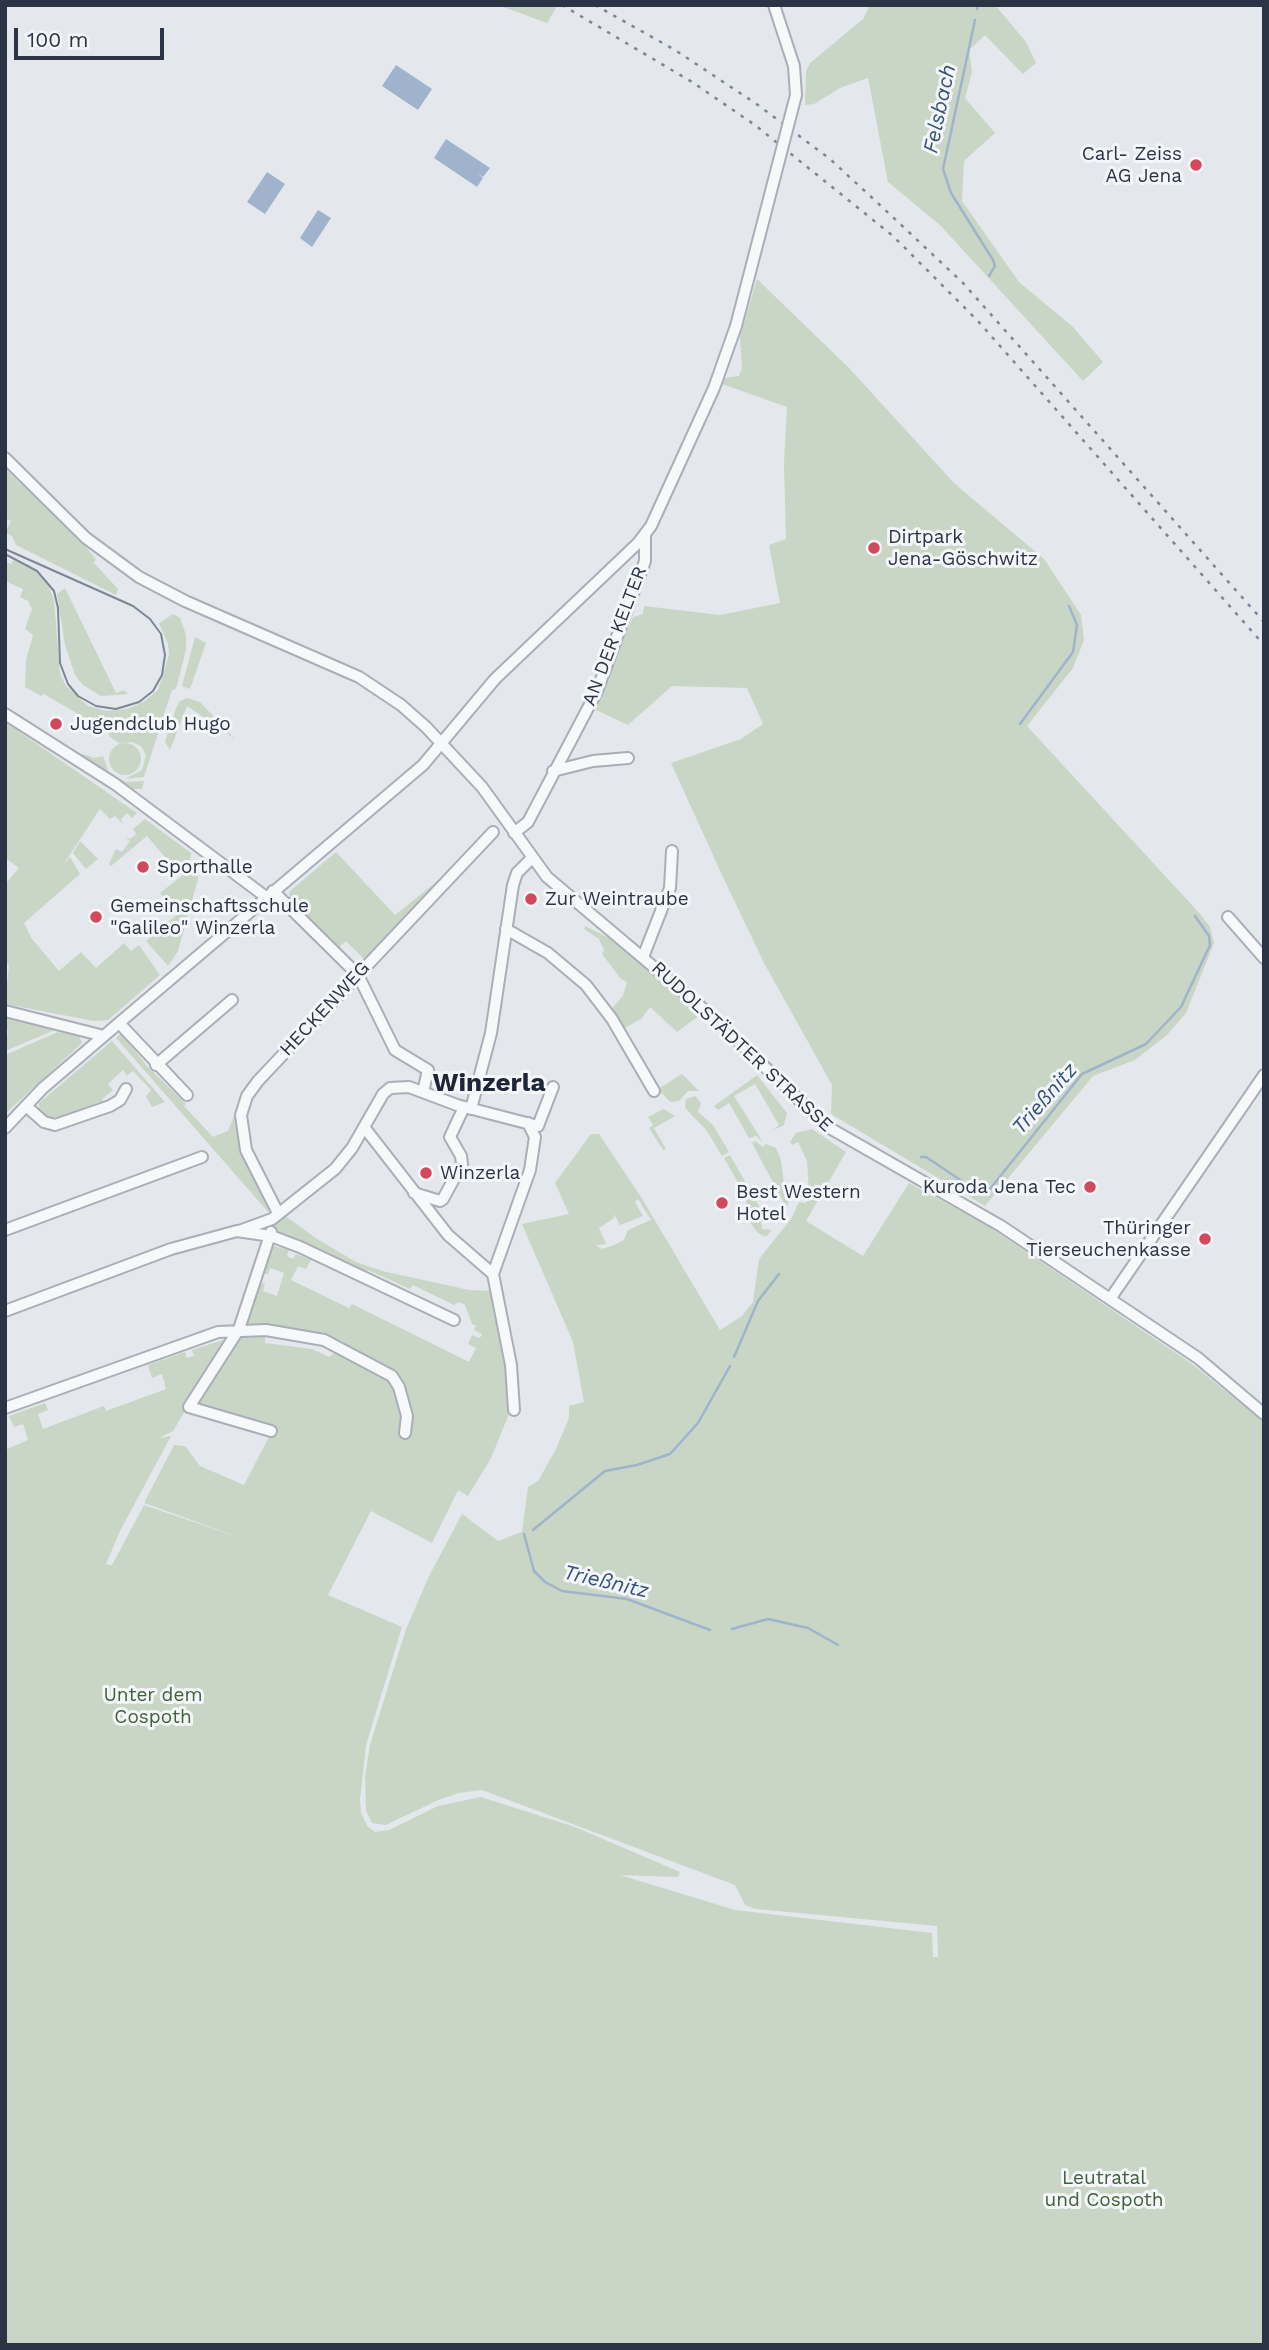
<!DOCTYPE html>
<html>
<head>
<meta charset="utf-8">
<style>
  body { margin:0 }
  #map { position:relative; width:1269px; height:2350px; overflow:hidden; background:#e4e7ec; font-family:"Work Sans",sans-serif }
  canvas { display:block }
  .frame { position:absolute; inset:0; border:7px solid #2b3445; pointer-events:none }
  .scale { position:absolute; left:14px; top:28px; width:150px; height:32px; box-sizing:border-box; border:4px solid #2b3445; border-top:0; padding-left:9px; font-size:21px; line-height:24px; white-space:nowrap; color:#2b3445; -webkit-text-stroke:5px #f4f6f9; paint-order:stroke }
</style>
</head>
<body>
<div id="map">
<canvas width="1269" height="2350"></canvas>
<div class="frame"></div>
<div class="scale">100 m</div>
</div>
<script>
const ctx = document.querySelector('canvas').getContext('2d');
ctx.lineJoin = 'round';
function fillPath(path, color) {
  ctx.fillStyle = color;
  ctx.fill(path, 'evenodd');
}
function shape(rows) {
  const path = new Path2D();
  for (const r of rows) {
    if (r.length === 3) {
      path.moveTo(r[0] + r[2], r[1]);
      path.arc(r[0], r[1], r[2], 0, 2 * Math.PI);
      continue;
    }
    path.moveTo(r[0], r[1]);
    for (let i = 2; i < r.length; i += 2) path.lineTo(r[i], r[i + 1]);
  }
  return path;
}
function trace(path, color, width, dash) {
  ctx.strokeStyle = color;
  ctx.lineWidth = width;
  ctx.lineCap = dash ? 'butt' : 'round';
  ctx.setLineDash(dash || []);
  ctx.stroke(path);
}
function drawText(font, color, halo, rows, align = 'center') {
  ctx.font = font + ' "Work Sans",sans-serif';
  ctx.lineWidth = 6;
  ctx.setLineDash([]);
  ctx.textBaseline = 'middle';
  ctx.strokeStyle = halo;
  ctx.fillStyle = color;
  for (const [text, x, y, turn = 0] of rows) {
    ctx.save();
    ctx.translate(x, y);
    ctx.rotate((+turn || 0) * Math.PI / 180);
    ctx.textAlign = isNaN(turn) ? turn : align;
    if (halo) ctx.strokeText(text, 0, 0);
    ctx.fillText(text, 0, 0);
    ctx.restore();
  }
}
const green = shape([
  [498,5,550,5,556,8,547,23],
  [870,5,995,5,1026,42,1036,63,1023,74,985,35,969,50,972,72,965,98,995,133,964,161,962,201,1019,282,1073,327,1103,362,1083,381,940,225,888,182,868,78,840,88,814,104,805,105,806,71,810,63,863,19],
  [757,279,849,368,954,483,1044,559,1081,615,1084,640,1073,668,1027,726,1201,915,1210,927,1214,943,1186,1013,1167,1035,1135,1060,1093,1076,985,1206,831,1114,832,1085,764,963,722,875,671,763,741,739,763,724,747,688,672,686,628,725,594,709,633,617,643,614,644,606,720,615,780,603,769,545,786,539,784,464,787,407,722,384,725,378,739,376,742,368,740,337],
  [5,469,77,537,96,559,94,563,118,589,116,595,16,545,12,536,5,533,11,521,5,518],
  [13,560,36,572,49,587,54,600,60,674,66,686,88,706,106,711,128,709,145,701,158,690,169,655,168,644,159,623,173,614,180,618,186,635,186,650,176,689,172,690,144,777,125,779,142,770,146,755,141,746,132,742,119,743,110,737,107,731,44,694,41,696,25,687,26,660,33,635,25,629,32,609,28,601,20,597,23,589,5,581,5,562,11,564],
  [65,588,116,693,124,690,128,694,101,696,83,685,75,675,65,645,57,594],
  [195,637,206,643,190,689,182,686],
  [187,698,200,702,235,739,187,706,170,750,165,742,176,708,180,701],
  [5,722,137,813,132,818,127,813,121,819,124,825,115,816,110,819,100,809,63,865,70,857,80,874,24,923,32,939,59,971,81,952,96,968,124,943,131,951,139,945,160,975,108,1020,94,1021,5,1004,9,965,5,962,5,884,19,868,5,858],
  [125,759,16],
  [83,754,94,758,103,756,109,773,126,782,144,781,142,789,130,789,81,757],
  [145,819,191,853,190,860,177,871,147,836,111,866,109,864,116,849,122,852,130,841,125,837,130,839,136,834,133,829],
  [80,841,98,859,86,869,73,853],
  [336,852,395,915,465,859,364,959,346,941,338,948,288,899,290,891],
  [198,863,198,879,178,951,168,966,146,941,178,914,160,893],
  [585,926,615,941,701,1014,677,1032,650,1007,642,1018,625,1028,612,1008,623,996,627,982,621,979,602,954,604,950,599,939,584,929],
  [5,1017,57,1029,5,1051,8,1031,5,1029],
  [58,1032,79,1036,82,1043,5,1114,5,1055],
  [121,1033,147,1066,186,1104,184,1106,213,1137,228,1131,234,1116,238,1115,269,1213,116,1038],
  [112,1041,165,1102,152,1107,146,1096,151,1090,133,1071,127,1076,123,1070,108,1084,113,1090,102,1099,104,1106,101,1107,99,1102,93,1104,95,1109,70,1118,48,1120,39,1112,39,1103],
  [682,1074,699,1091,688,1091,679,1101,670,1102,658,1089],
  [757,1075,787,1113,784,1125,773,1130,779,1125,755,1084,734,1096,763,1142,756,1136,749,1138,729,1103,718,1110,714,1106],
  [695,1096,701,1103,698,1112,713,1125,729,1152,722,1156,707,1131,685,1108,686,1099],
  [664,1109,675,1116,654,1128,666,1149,663,1150,649,1128,653,1125,648,1117],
  [812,1129,846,1152,806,1221,863,1256,909,1183,988,1226,1192,1364,1264,1422,1264,2345,5,2345,5,1450,28,1440,23,1424,14,1427,9,1416,45,1403,48,1410,38,1414,43,1429,104,1406,106,1411,166,1389,162,1374,152,1378,148,1365,185,1352,187,1358,194,1356,192,1350,229,1338,173,1431,159,1438,171,1436,120,1531,106,1564,112,1565,144,1505,244,1539,144,1503,174,1445,185,1446,200,1466,244,1485,271,1433,193,1411,240,1337,265,1337,265,1343,312,1349,329,1357,338,1349,399,1378,325,1334,246,1324,260,1282,265,1284,263,1291,277,1296,284,1273,270,1268,268,1274,263,1274,270,1245,289,1250,287,1256,293,1259,296,1254,311,1260,306,1269,298,1266,291,1280,349,1308,352,1304,469,1362,476,1348,468,1344,472,1335,480,1338,482,1334,474,1330,476,1326,472,1324,465,1305,459,1302,454,1305,413,1285,410,1289,368,1270,366,1273,276,1233,273,1223,284,1215,317,1239,356,1262,382,1271,469,1290,491,1291,506,1360,509,1414,491,1458,468,1496,458,1490,432,1543,371,1511,328,1595,402,1627,366,1745,360,1800,361,1813,368,1827,375,1832,389,1830,438,1806,481,1797,575,1827,680,1872,678,1877,620,1875,735,1910,932,1933,933,1957,938,1957,937,1926,756,1909,745,1905,735,1885,482,1790,459,1793,436,1801,386,1825,372,1823,366,1811,365,1777,370,1745,406,1629,429,1576,462,1514,498,1541,522,1532,528,1487,538,1481,556,1449,569,1418,569,1406,584,1402,573,1342,522,1224,569,1214,555,1183,591,1134,599,1134,641,1197,720,1330,742,1316,753,1302,759,1259,791,1219,799,1202,806,1203,809,1194,807,1161,798,1142,793,1145,790,1142,796,1133],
  [638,1199,651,1220,628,1230,624,1240,614,1245,602,1249,597,1246,588,1230,597,1245,606,1244,599,1228,614,1218,614,1214,620,1225,643,1216,635,1202],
  [755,1141,763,1147,766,1144,776,1148,781,1160,785,1192,792,1193,783,1216,778,1213,785,1210,784,1203,752,1143],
  [730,1155,759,1206,762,1229,772,1230,766,1237,758,1233,751,1224,745,1195,724,1158]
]);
const water = shape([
  [396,65,432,89,418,110,382,86],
  [446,139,490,168,483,177,477,173,483,178,477,187,434,158],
  [267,172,285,184,265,214,247,202],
  [318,210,331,218,312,247,300,238]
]);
const stream = shape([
  [977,9,977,5],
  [975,20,943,169,951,193,993,260,995,266,989,276],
  [1020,724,1073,652,1077,625,1069,606],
  [921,1157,926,1157,974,1189,990,1189,1082,1074,1146,1044,1181,1007,1210,945,1209,936,1195,916],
  [734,1357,758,1301,779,1274],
  [533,1530,605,1471,637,1465,670,1454,698,1423,730,1366],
  [524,1534,534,1571,545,1582,562,1591,627,1599,710,1630],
  [732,1629,768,1619,808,1628,838,1645]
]);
const minor = shape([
  [774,5,794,66,796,95],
  [5,458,86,538,139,577,185,601,359,677,401,705,426,727,482,787,547,877,713,1017,826,1126,1001,1226,1198,1358,1264,1414],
  [5,714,115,784,266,897],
  [553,771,593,761,628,758],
  [514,833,528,822,597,691,645,561,645,535],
  [273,891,358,975,395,1050,428,1070,423,1092],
  [1228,917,1264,958],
  [506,929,548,953,586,985,612,1019,654,1091],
  [643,957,670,888,672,851],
  [5,1011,104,1036],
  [119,1023,187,1095],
  [156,1065,232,1000],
  [26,1106,44,1122,55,1125,110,1106,120,1100,126,1089],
  [471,1109,491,1033,513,885,517,873,531,859],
  [364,1127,448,1235,493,1274],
  [5,1128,43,1088,119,1023,423,765,495,679,638,543,651,526,714,388,736,326],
  [414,1193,440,1201,443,1199,462,1164,461,1156,450,1137,464,1107],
  [278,1213,246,1150,241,1115,247,1096,258,1081,493,832],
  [5,1230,202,1157],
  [239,1231,272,1219,335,1169,352,1148,383,1094,390,1088,409,1087,457,1105,538,1126,553,1087],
  [271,1232,239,1329,189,1407,271,1431],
  [1110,1299,1264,1075],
  [5,1311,171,1249,237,1231,271,1236,300,1247,454,1320],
  [5,1408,218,1332,266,1330,324,1340,392,1376,399,1387,407,1416,405,1433],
  [514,1410,511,1365,493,1274,530,1170,535,1137,528,1123]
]);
const tram = shape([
  [5,549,133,606,150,619,161,634,165,655,162,675,153,691,139,702,116,709,96,706,78,696,68,684,60,663,58,608,54,591,37,571,5,554]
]);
const rail = shape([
  [562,5,692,82,755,125,893,236,977,320,1264,645],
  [595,5,675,50,758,105,830,159,881,206,963,283,1264,622]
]);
const minorBridge = shape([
  [736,326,796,95]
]);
const markers = [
  [1196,165,7,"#d1495b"],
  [874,548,7,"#d1495b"],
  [56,724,7,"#d1495b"],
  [143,867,7,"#d1495b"],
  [531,899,7,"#d1495b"],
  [96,917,7,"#d1495b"],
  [426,1173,7,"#d1495b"],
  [1090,1187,7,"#d1495b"],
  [722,1203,7,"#d1495b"],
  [1205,1239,7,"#d1495b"]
];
const poiNames = [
  ["Carl- Zeiss",1182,154,"right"],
  ["AG Jena",1182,176,"right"],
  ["Dirtpark",888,537],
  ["Jena-Göschwitz",888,559],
  ["Jugendclub Hugo",70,724],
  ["Sporthalle",157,867],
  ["Zur Weintraube",545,899],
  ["Gemeinschaftsschule",110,906],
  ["\"Galileo\" Winzerla",110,928],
  ["Winzerla",440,1173],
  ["Kuroda Jena Tec",1076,1187,"right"],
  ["Best Western",736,1192],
  ["Hotel",736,1214],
  ["Thüringer",1191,1228,"right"],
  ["Tierseuchenkasse",1191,1250,"right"]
];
const streetNames = [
  ["AN DER KELTER",615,636,-69],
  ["HECKENWEG",325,1009,-47],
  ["RUDOLSTÄDTER STRASSE",742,1047,43]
];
const parkNames = [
  ["Unter dem",153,1695],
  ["Cospoth",153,1717],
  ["Leutratal",1104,2178],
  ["und Cospoth",1104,2200]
];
const waterNames = [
  ["Felsbach",940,109,-78],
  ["Trießnitz",1045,1099,-49],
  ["Trießnitz",606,1582,13]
];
const districtNames = [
  ["Winzerla",489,1083]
];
fillPath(green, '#c9d6c5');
fillPath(water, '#9fb4cc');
trace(stream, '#9fb4cc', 2.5);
trace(minor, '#a9aeb7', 14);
trace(minor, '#f7f8fa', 10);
trace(tram, '#7d8696', 2);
trace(rail, '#7d8696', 2.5, [3.5, 7]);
trace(minorBridge, '#a9aeb7', 14, []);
trace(minorBridge, '#f7f8fa', 10);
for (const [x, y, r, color] of markers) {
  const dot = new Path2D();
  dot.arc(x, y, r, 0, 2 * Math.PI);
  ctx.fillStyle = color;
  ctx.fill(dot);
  trace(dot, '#f4f6f9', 2.5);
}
drawText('19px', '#2b3445', '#f4f6f9', poiNames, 'left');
drawText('19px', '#2b3445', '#f4f6f9', streetNames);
drawText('19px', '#3f6138', '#f4f6f9', parkNames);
drawText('italic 21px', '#34527a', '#f4f6f9', waterNames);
drawText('bold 26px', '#1d2536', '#f4f6f9', districtNames);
</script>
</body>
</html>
